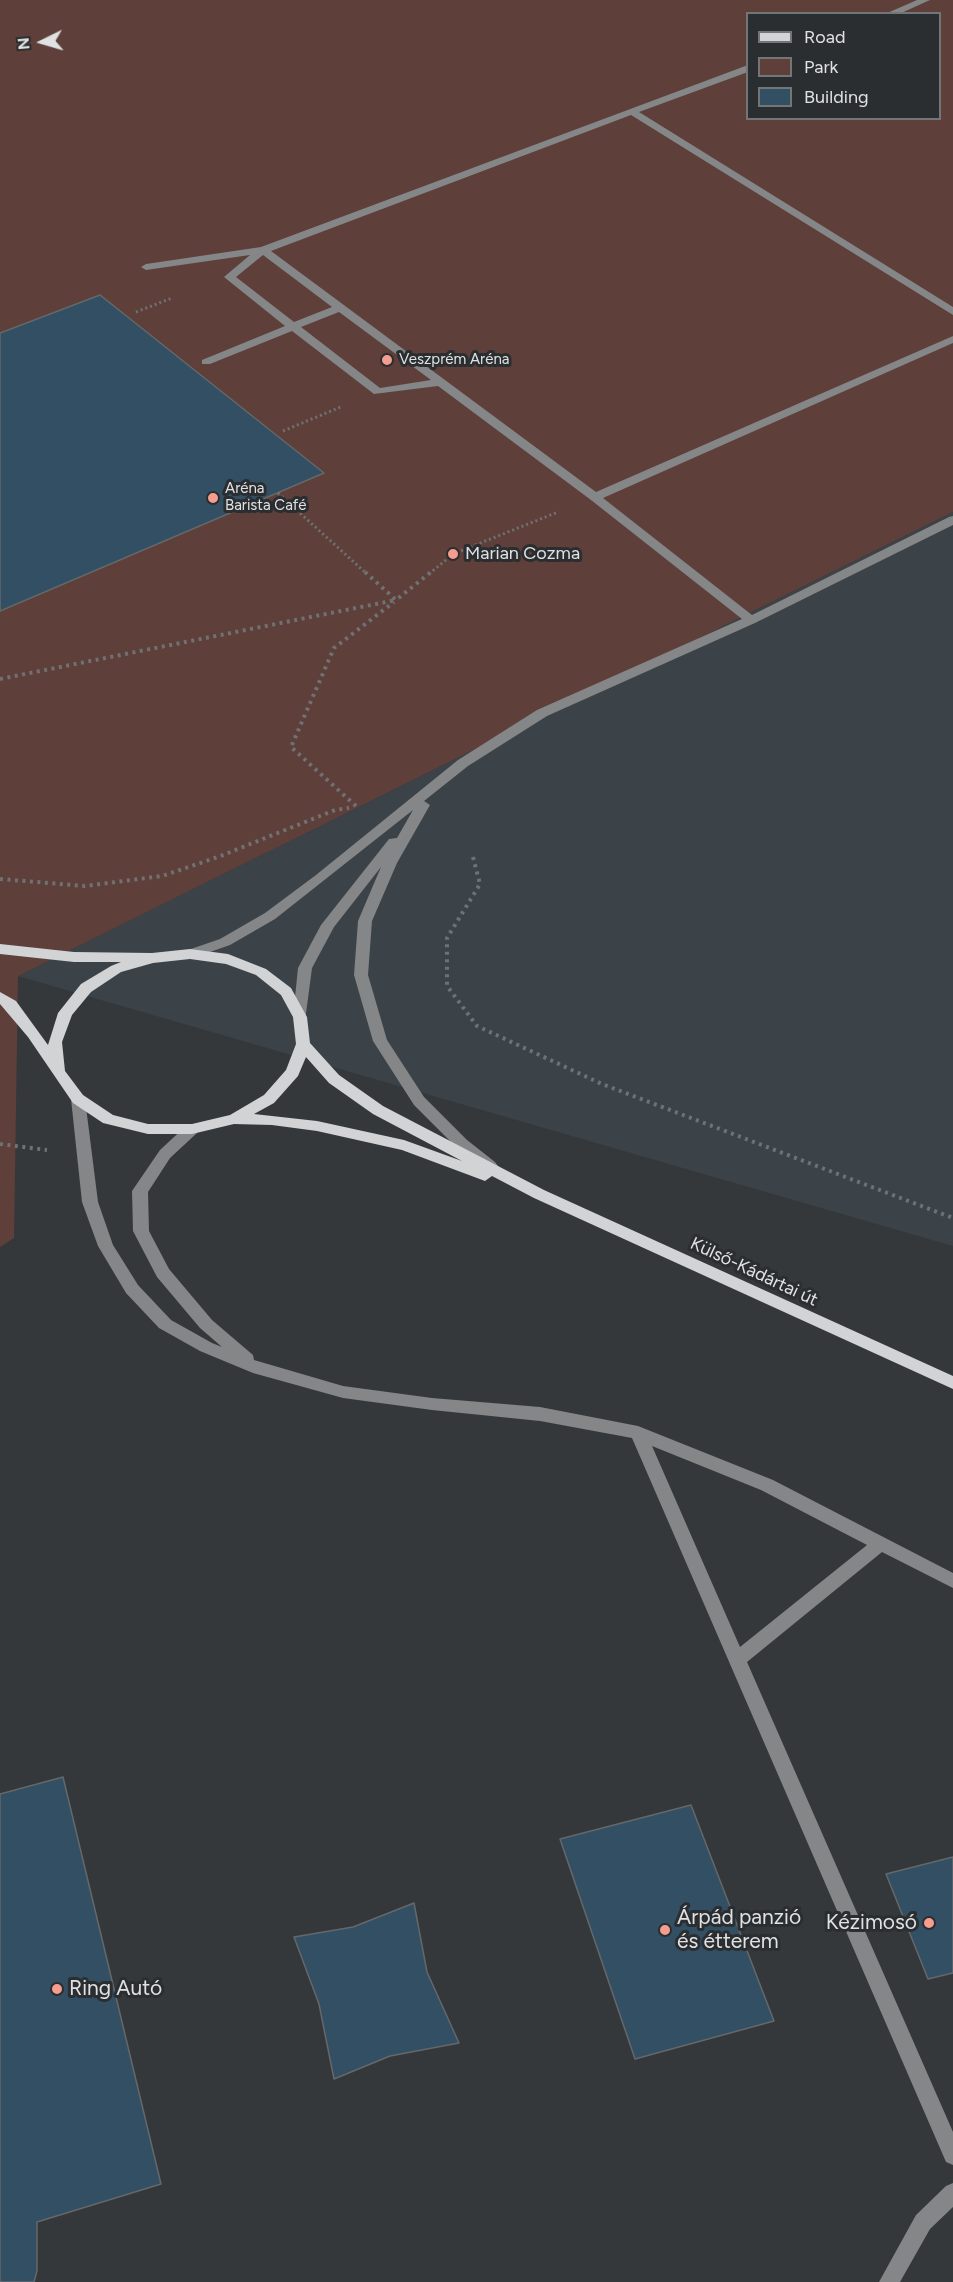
<!DOCTYPE html>
<html>
<head>
<meta charset="utf-8">
<style>
  body { margin:0 }
  #map { position:relative; width:953px; height:2282px; overflow:hidden; background:#35383a; font-family:Figtree,sans-serif }
  canvas { display:block }
  .legend { position:absolute; left:746px; top:12px; width:195px; height:108px; box-sizing:border-box; background:#2b2e30; border:2px solid #737677; margin:0; padding:8px 10px; list-style:none; font-size:18px; color:#dfe1e2 }
  .legend li { display:flex; align-items:center; gap:12px; height:30px }
  .legend b { width:30px; border:2px solid #737677 }
  .north { position:absolute; left:12px; top:12px; width:60px; height:60px; -webkit-text-stroke:4px #2b2e30; paint-order:stroke; rotate:265deg; font-size:16px; font-weight:700; line-height:24px; text-align:center; color:#dfe1e2 }
  .north::after { content:''; display:block; margin:auto; width:21px; height:27px; background:#dfe1e2; clip-path:polygon(50% 0,100% 100%,50% 72%,0 100%) }
</style>
</head>
<body>
<div id="map">
<canvas width="953" height="2282"></canvas>
<ul class="legend">
<li><b style="height:8px;background:#d1d3d5"></b>Road</li>
<li><b style="height:16px;background:#5e3f3a"></b>Park</li>
<li><b style="height:16px;background:#334f64"></b>Building</li>
</ul>
<div class="north">N</div>
</div>
<script>
const ctx = document.querySelector('canvas').getContext('2d');
ctx.lineJoin = 'round';
function fillPath(path, color) {
  ctx.fillStyle = color;
  ctx.fill(path, 'evenodd');
}
function shape(rows) {
  const path = new Path2D();
  for (const r of rows) {
    path.moveTo(r[0], r[1]);
    for (let i = 2; i < r.length; i += 2) path.lineTo(r[i], r[i + 1]);
  }
  return path;
}
function trace(path, color, width, dash) {
  ctx.strokeStyle = color;
  ctx.lineWidth = width;
  ctx.lineCap = dash ? 'butt' : 'round';
  ctx.setLineDash(dash || []);
  ctx.stroke(path);
}
function drawText(font, color, halo, rows, align = 'center') {
  ctx.font = font + ' Figtree,sans-serif';
  ctx.lineWidth = 6;
  ctx.setLineDash([]);
  ctx.textBaseline = 'middle';
  ctx.strokeStyle = halo;
  ctx.fillStyle = color;
  for (const [text, x, y, turn = 0] of rows) {
    ctx.save();
    ctx.translate(x, y);
    ctx.rotate((+turn || 0) * Math.PI / 180);
    ctx.textAlign = isNaN(turn) ? turn : align;
    if (halo) ctx.strokeText(text, 0, 0);
    ctx.fillText(text, 0, 0);
    ctx.restore();
  }
}
const built = shape([
  [953,512,953,1246,18,976]
]);
const green = shape([
  [0,0,953,0,953,512,18,976,14,1238,0,1247],
  [748,14,940,14,940,118,748,118]
]);
const building = shape([
  [100,295,324,473,0,611,0,333,100,295],
  [63,1777,161,2184,37,2222,37,2271,34,2282,0,2282,0,1794,63,1777],
  [691,1805,774,2021,635,2059,560,1839,691,1805],
  [953,1857,953,1973,928,1979,886,1874,953,1857],
  [414,1903,427,1972,459,2043,390,2056,334,2079,319,2004,294,1937,353,1927,414,1903]
]);
const pathFar1 = shape([
  [136,312,172,298],
  [283,431,343,406],
  [278,493,367,574],
  [429,574,453,554,558,512]
]);
const path = shape([
  [365,572,396,600,431,572],
  [0,679,396,600],
  [356,806,291,747,334,648,394,602],
  [473,857,480,884,447,938,447,986,477,1026,602,1084,953,1218],
  [0,879,85,886,162,876,218,857,335,810,349,808],
  [0,1144,47,1150]
]);
const minor = shape([
  [917,0,930,0,899,14,885,14,917,0],
  [748,65,748,72,639,112,953,307,953,315,631,115,271,251,596,492,953,336,953,343,603,498,752,615,949,517,953,516,953,525,755,623,547,716,468,766,424,801,430,805,397,863,372,921,368,975,387,1040,424,1097,467,1140,495,1162,498,1166,495,1170,490,1172,457,1148,414,1105,373,1041,354,975,358,921,381,867,334,927,312,968,305,1021,300,1022,293,1017,298,968,321,925,389,839,397,838,413,810,275,919,230,945,190,959,183,954,185,951,220,939,265,913,316,875,458,760,537,710,742,619,591,500,438,386,374,394,292,331,210,364,202,364,202,360,285,326,224,277,250,255,146,270,141,267,146,264,261,247,748,65],
  [263,255,332,307,294,322,236,277,263,255],
  [339,312,431,380,380,388,301,327,339,312],
  [78,1094,85,1099,98,1202,113,1245,138,1285,171,1320,212,1343,222,1347,200,1328,157,1277,133,1231,132,1191,160,1150,187,1125,192,1124,197,1125,199,1129,197,1133,170,1158,148,1192,149,1231,169,1269,212,1320,253,1355,254,1360,343,1386,432,1398,540,1407,638,1426,773,1480,953,1573,953,1588,882,1552,747,1662,953,2132,953,2165,946,2162,632,1438,540,1421,432,1410,343,1398,253,1373,200,1351,159,1328,126,1293,98,1246,82,1202,71,1099,78,1094],
  [652,1446,761,1490,867,1545,740,1647,652,1446],
  [953,2183,953,2207,930,2229,900,2282,879,2282,916,2215,946,2186,953,2183]
]);
const major = shape([
  [0,944,74,952,152,953,190,949,228,954,266,969,291,988,307,1017,310,1043,339,1075,383,1106,544,1190,953,1376,953,1389,534,1198,492,1176,485,1181,402,1150,317,1131,272,1125,234,1124,192,1134,148,1134,103,1123,73,1103,28,1037,0,1004,0,992,16,1001,48,1045,58,1013,81,984,111,966,121,962,74,962,0,954,0,944],
  [190,959,226,964,256,975,281,995,293,1017,296,1044,286,1070,264,1095,230,1115,192,1124,148,1124,113,1115,83,1095,65,1071,62,1042,72,1015,91,992,121,972,153,963,190,959],
  [306,1057,329,1083,373,1114,462,1161,404,1140,317,1121,254,1114,274,1103,298,1076,306,1057]
]);
const markers = [
  [387,360,6,"#f59d8f"],
  [213,498,6,"#f59d8f"],
  [453,554,6,"#f59d8f"],
  [929,1923,6,"#f59d8f"],
  [665,1930,6,"#f59d8f"],
  [57,1989,6,"#f59d8f"]
];
const farPoinames = [
  ["Veszprém Aréna",399,360],
  ["Aréna",225,489],
  ["Barista Café",225,506]
];
const poiNames = [
  ["Marian Cozma",465,554]
];
const streetNames = [
  ["Külső-Kádártai út",754,1272,25]
];
const nearPoinames = [
  ["Árpád panzió",677,1918],
  ["és étterem",677,1942],
  ["Kézimosó",917,1923,"right"],
  ["Ring Autó",69,1989]
];
fillPath(built, '#3b4349');
fillPath(green, '#5e3f3a');
fillPath(building, '#334f64');
trace(building, '#65686a', 1.5);
trace(pathFar1, '#6f7173', 3, [2, 3]);
trace(path, '#6f7173', 4, [3, 4.5]);
fillPath(minor, '#848687');
fillPath(major, '#d1d3d5');
for (const [x, y, r, color] of markers) {
  const dot = new Path2D();
  dot.arc(x, y, r, 0, 2 * Math.PI);
  ctx.fillStyle = color;
  ctx.fill(dot);
  trace(dot, '#2b2e30', 2);
}
drawText('15px', '#dfe1e2', '#2b2e30', farPoinames, 'left');
drawText('18px', '#dfe1e2', '#2b2e30', poiNames, 'left');
drawText('18px', '#dfe1e2', '#2b2e30', streetNames);
drawText('21px', '#dfe1e2', '#2b2e30', nearPoinames, 'left');
</script>
</body>
</html>
